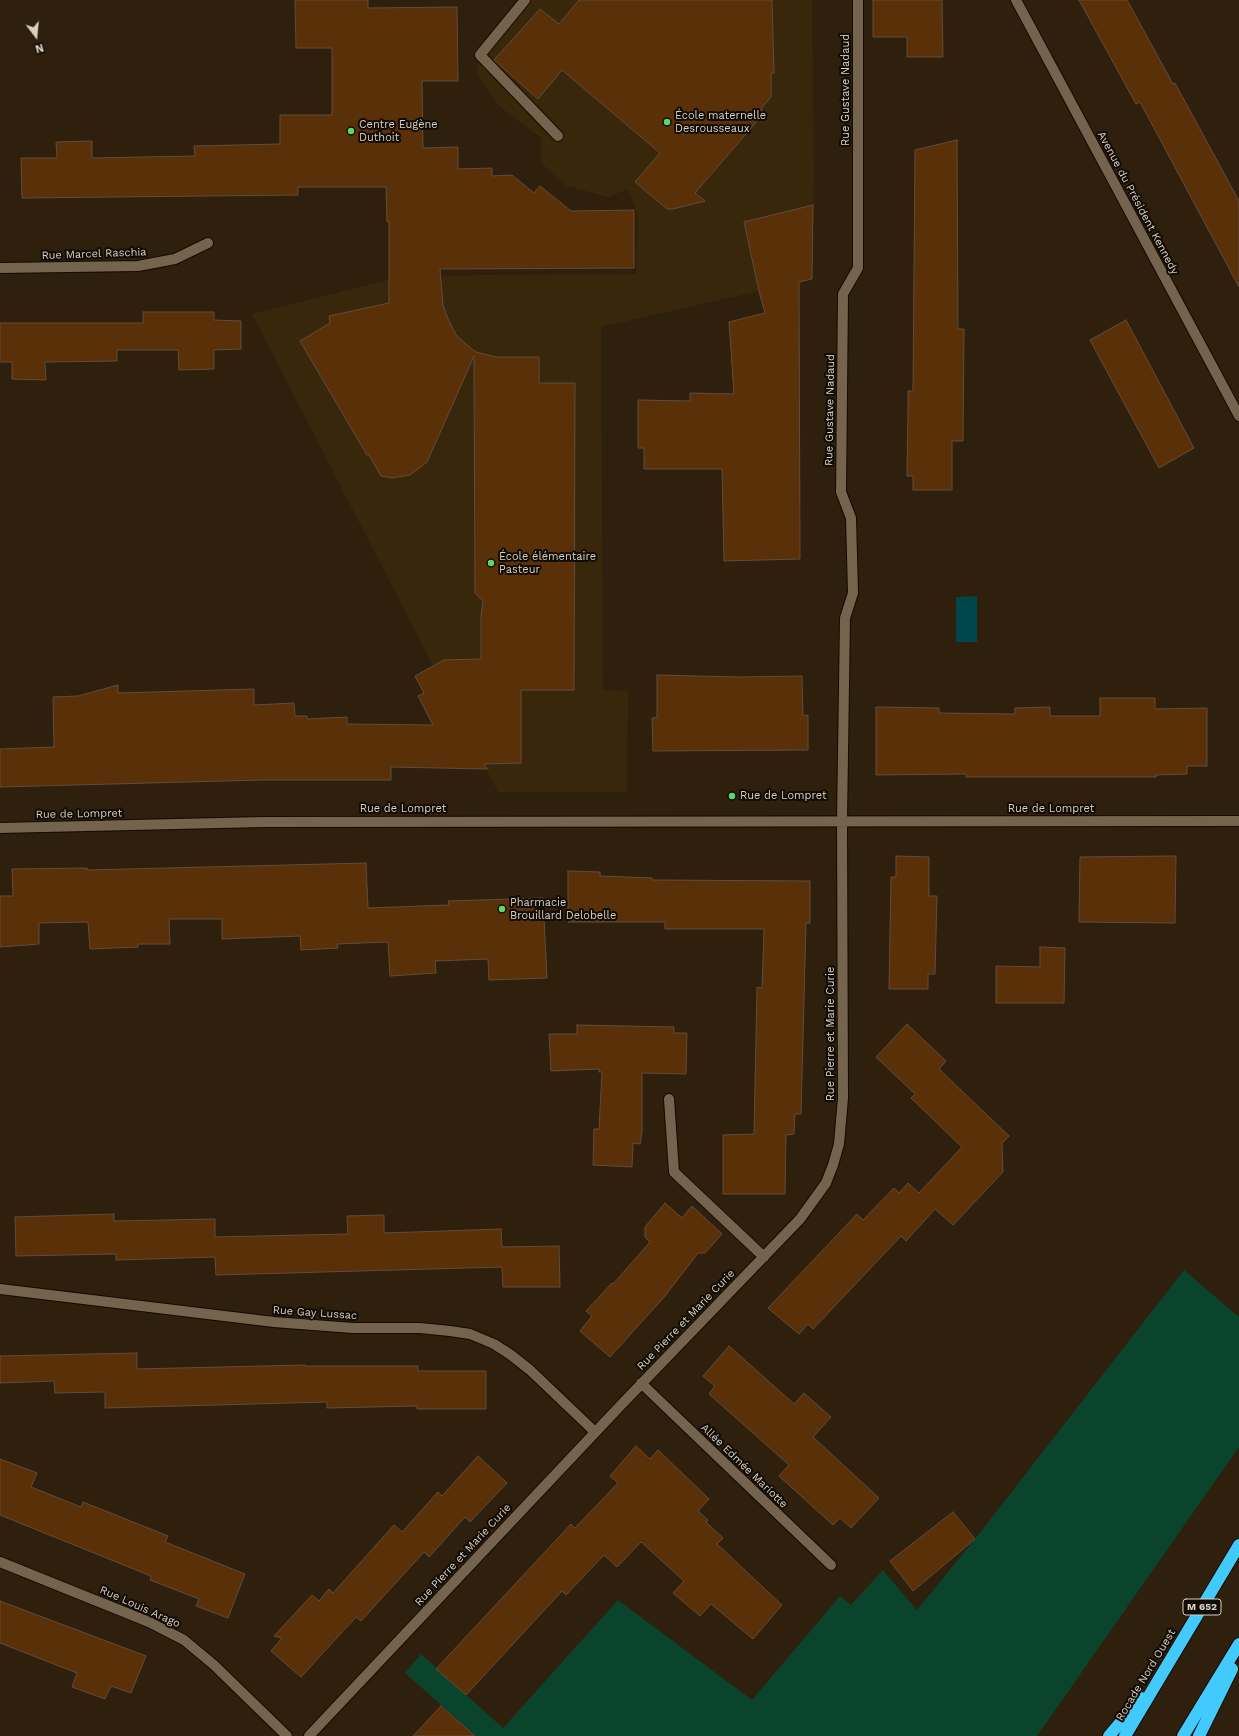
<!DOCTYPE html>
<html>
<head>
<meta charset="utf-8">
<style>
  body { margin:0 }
  #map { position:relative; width:1239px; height:1736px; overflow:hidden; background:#2e200c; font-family:"Work Sans",sans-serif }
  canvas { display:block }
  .north { position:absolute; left:16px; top:16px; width:40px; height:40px; -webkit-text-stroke:3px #110b04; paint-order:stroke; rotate:164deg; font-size:11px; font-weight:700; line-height:16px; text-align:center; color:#d9d0c4 }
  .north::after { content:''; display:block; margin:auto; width:14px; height:18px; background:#d9d0c4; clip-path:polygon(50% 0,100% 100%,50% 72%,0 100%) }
</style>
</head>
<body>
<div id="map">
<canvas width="1239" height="1736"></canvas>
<div class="north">N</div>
</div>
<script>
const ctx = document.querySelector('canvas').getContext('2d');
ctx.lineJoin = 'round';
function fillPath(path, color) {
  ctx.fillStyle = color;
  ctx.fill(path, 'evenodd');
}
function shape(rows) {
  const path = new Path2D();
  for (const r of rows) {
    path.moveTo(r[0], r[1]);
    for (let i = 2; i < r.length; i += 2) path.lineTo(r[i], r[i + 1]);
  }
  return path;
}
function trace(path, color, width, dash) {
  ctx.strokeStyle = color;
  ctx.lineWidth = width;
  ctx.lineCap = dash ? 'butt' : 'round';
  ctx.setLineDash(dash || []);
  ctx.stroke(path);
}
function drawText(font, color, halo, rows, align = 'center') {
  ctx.font = font + ' "Work Sans",sans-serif';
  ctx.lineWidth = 4;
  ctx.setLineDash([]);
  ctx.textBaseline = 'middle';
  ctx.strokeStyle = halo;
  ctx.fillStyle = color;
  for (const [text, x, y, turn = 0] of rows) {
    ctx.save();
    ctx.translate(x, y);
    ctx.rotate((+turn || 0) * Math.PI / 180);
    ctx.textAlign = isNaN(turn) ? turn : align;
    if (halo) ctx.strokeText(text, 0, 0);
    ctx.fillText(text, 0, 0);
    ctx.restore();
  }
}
const built = shape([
  [525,0,812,0,814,175,812,279,601,327,603,690,628,691,627,792,498,792,252,314,397,278,480,275,636,274,638,216,628,189,608,197,567,186,541,163,541,138,499,106,477,74,480,55]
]);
const green = shape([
  [1184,1270,1239,1317,1239,1447,1037,1736,476,1736,405,1673,421,1654,503,1728,618,1600,752,1700,840,1596,851,1605,883,1570,917,1610,975,1539]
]);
const water = shape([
  [977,596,977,642,956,642,956,597]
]);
const building = shape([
  [295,0,368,0,368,8,457,7,458,81,422,81,423,148,458,147,458,169,492,168,492,176,512,175,534,193,540,186,571,211,634,210,634,268,440,269,443,305,448,319,456,335,467,345,476,352,496,357,539,357,539,383,575,383,574,690,521,690,521,763,484,764,487,769,391,767,391,780,261,780,0,787,0,749,54,747,53,697,78,696,118,685,118,693,254,689,254,705,294,703,295,716,307,716,307,719,347,717,347,724,433,725,418,696,424,693,415,676,444,660,481,659,481,616,483,601,475,593,474,356,427,462,410,475,392,478,381,476,369,455,367,455,300,341,330,323,329,316,389,303,389,222,387,222,386,187,298,187,298,195,22,198,21,158,57,158,56,142,92,141,92,158,195,156,194,146,280,144,280,115,332,115,332,48,296,48,295,0],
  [579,0,772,0,774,73,771,73,771,97,761,109,764,113,695,193,705,201,673,209,667,209,635,182,660,153,562,70,538,99,494,60,540,9,559,24,579,0],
  [873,0,942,0,943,57,907,57,907,37,873,37,873,0],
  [1079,0,1127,0,1173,84,1175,83,1239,201,1239,287,1140,102,1136,104,1079,0],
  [957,140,958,329,964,329,963,441,952,441,952,490,913,490,913,476,907,476,908,409,908,391,913,391,915,150,957,140],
  [813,205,812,279,799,282,800,559,724,561,722,469,644,469,644,448,638,448,638,400,690,401,690,393,734,394,729,322,765,313,759,291,744,222,813,205],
  [143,312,214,312,214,320,241,321,241,349,214,350,214,369,179,370,178,350,117,350,117,361,45,362,46,380,12,379,12,362,0,362,0,323,143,323,143,312],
  [1126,320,1194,448,1159,468,1090,340,1126,320],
  [657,675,739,677,802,676,803,716,808,715,808,750,653,751,652,718,657,717,657,675],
  [1100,698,1155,698,1155,709,1207,708,1207,766,1187,766,1187,774,1156,775,1156,777,966,777,966,774,876,775,876,707,939,708,939,713,1015,714,1015,708,1050,707,1050,716,1100,716,1100,698],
  [896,856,929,857,929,896,937,896,936,934,935,974,928,974,928,989,889,989,891,877,896,877,896,856],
  [1176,856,1175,923,1079,922,1080,857,1176,856],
  [366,863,368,908,449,905,448,901,543,898,547,978,489,980,488,959,435,961,436,973,390,976,388,942,337,944,338,948,301,950,300,936,222,939,222,919,169,919,170,944,138,944,138,947,90,949,88,922,39,923,39,944,0,947,0,896,13,896,12,869,87,868,87,870,366,863],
  [568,871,600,872,600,876,652,878,652,880,810,881,810,923,806,923,801,1114,795,1114,794,1134,786,1135,785,1194,723,1194,723,1135,754,1134,757,987,762,988,764,929,665,929,665,922,568,922,568,871],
  [1040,947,1065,948,1064,1003,996,1003,996,966,1040,967,1040,947],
  [907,1024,946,1061,939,1069,1009,1136,1002,1143,1003,1172,953,1225,935,1209,906,1241,901,1236,813,1329,808,1324,799,1334,768,1308,857,1214,863,1220,894,1188,899,1193,908,1183,919,1193,962,1147,911,1098,915,1094,876,1057,907,1024],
  [577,1025,674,1027,674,1033,687,1033,686,1074,642,1073,642,1132,640,1144,633,1143,632,1167,593,1165,594,1129,599,1129,602,1072,599,1072,599,1069,551,1071,549,1034,577,1034,577,1025],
  [665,1203,682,1218,692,1206,722,1234,705,1253,698,1253,665,1296,610,1357,580,1331,592,1316,586,1311,612,1283,613,1284,650,1242,645,1237,645,1227,665,1203],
  [114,1214,114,1221,215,1219,215,1237,348,1234,347,1216,384,1215,384,1233,501,1229,502,1247,559,1246,560,1287,503,1287,502,1267,216,1275,215,1257,116,1260,116,1254,16,1256,15,1217,114,1214],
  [729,1346,794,1404,804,1393,831,1417,813,1437,879,1498,851,1528,840,1518,833,1525,779,1476,789,1465,709,1394,715,1386,703,1376,729,1346],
  [137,1353,137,1369,305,1365,305,1366,418,1366,418,1371,486,1371,486,1409,417,1409,417,1406,327,1408,327,1402,105,1408,105,1392,55,1393,54,1381,0,1383,0,1356,137,1353],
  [636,1446,650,1459,658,1450,709,1499,698,1511,708,1520,706,1522,723,1538,717,1544,782,1605,753,1639,711,1604,700,1616,673,1593,684,1581,641,1542,617,1567,604,1555,566,1595,562,1591,466,1695,436,1669,571,1524,575,1528,618,1483,610,1476,636,1446],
  [478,1456,507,1483,470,1522,465,1517,429,1557,424,1552,361,1621,356,1617,301,1677,271,1651,282,1638,274,1636,312,1595,319,1601,329,1589,333,1593,394,1525,402,1532,438,1492,442,1496,478,1456],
  [0,1459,37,1473,31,1487,81,1507,83,1502,168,1536,165,1542,245,1574,228,1618,196,1606,199,1599,150,1580,151,1576,0,1515,0,1459],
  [953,1512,975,1539,913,1591,890,1561,953,1512],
  [0,1601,146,1656,131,1693,111,1686,105,1699,72,1687,77,1673,0,1643,0,1601],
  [441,1706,475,1736,413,1736,441,1706]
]);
const minor = shape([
  [525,0,480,55,558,136],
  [1016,0,1239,416],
  [0,268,138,266,175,259,208,243],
  [0,828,264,822,1239,821],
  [669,1099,674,1172,764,1257],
  [0,1289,274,1322,353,1328,420,1328,450,1331,470,1334,494,1344,511,1355,530,1370,595,1432],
  [641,1383,831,1565],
  [0,1562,149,1622,184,1640,214,1665,287,1736],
  [309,1736,621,1405,800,1219,826,1183,833,1165,839,1144,843,1098,842,821,845,618,853,593,851,518,841,492,843,294,858,268,858,0]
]);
const highway = shape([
  [1109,1736,1141,1698],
  [1125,1736,1239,1545],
  [1183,1736,1239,1644],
  [1199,1736,1232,1669]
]);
const markers = [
  [667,122,4,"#60d56b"],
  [351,131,4,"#60d56b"],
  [491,563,4,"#60d56b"],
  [732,796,4,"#60d56b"],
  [502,909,4,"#60d56b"]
];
const shields = [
  [1202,1607,38]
];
const shieldNames = [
  ["M 652",1202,1607]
];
const streetNames = [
  ["Rue Gustave Nadaud",846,90,-90],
  ["Avenue du Président Kennedy",1138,203,62],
  ["Rue Marcel Raschia",94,254,-2],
  ["Rue Gustave Nadaud",830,410,-89],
  ["Rue de Lompret",403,809],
  ["Rue de Lompret",1051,809],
  ["Rue de Lompret",79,814,-1],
  ["Rue Pierre et Marie Curie",831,1034,-90],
  ["Rue Gay Lussac",315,1313,4],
  ["Rue Pierre et Marie Curie",686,1320,-46],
  ["Allée Edmée Mariotte",744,1466,44],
  ["Rue Pierre et Marie Curie",463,1555,-47],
  ["Rue Louis Arago",140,1607,24],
  ["Rocade Nord Ouest",1146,1675,-59]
];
const poiNames = [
  ["École maternelle",675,116],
  ["Desrousseaux",675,129],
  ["Centre Eugène",359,125],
  ["Duthoit",359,138],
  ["École élémentaire",499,557],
  ["Pasteur",499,570],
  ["Rue de Lompret",740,796],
  ["Pharmacie",510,903],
  ["Brouillard Delobelle",510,916]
];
fillPath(built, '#39270c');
fillPath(green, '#0a442c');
fillPath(water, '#00474b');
fillPath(building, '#593008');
trace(building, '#624c3c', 1);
trace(minor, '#160900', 12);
trace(highway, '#160900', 14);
trace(minor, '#74644e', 10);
trace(highway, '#42cafc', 12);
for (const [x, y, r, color] of markers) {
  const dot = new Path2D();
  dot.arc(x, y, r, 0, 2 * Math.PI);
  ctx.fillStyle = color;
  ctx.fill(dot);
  trace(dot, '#110b04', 1.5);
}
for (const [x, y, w] of shields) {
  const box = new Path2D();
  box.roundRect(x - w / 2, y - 8, w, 16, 3);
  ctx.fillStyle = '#110b04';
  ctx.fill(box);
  trace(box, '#d9d0c4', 1);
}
drawText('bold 10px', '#d9d0c4', null, shieldNames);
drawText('11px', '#d9d0c4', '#110b04', streetNames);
drawText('11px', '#d9d0c4', '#110b04', poiNames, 'left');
</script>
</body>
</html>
